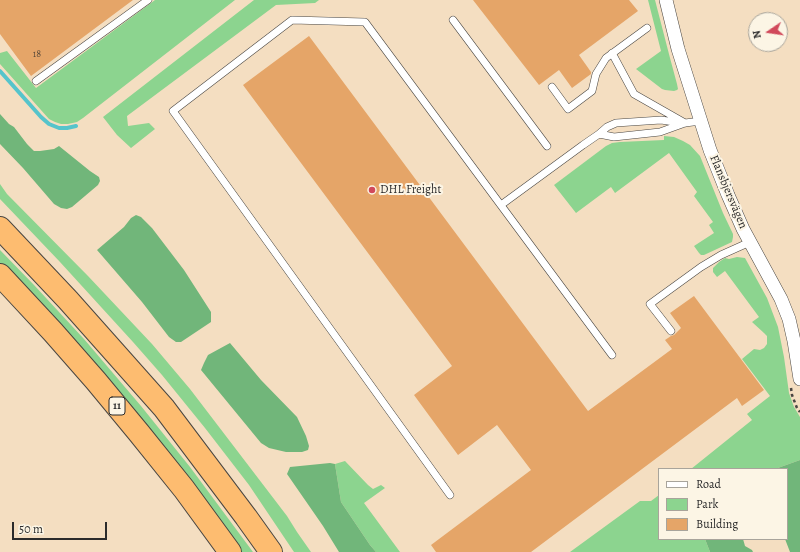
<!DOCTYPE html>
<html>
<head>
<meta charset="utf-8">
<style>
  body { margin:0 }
  #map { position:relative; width:800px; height:552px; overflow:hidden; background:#f4dec1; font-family:Alegreya,serif }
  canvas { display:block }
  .legend { position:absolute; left:658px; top:468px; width:130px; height:72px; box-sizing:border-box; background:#fcf5e5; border:1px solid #a8a49b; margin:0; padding:5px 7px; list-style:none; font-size:12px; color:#2b2b2b }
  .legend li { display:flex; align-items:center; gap:8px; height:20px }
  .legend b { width:20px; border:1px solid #a8a49b }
  .north { position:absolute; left:748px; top:12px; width:40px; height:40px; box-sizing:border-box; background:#fcf5e5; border:1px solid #a8a49b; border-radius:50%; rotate:257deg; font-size:11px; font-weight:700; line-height:16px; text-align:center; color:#2b2b2b }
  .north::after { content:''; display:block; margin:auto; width:14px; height:18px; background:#d1495b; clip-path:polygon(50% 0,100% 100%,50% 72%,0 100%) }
  .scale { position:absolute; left:12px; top:522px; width:95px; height:18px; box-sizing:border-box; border:2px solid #2b2b2b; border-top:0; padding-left:5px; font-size:12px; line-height:14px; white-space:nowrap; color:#2b2b2b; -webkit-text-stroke:3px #fcf5e5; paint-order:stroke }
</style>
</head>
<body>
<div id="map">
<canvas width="800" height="552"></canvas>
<ul class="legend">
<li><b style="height:5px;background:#fff"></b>Road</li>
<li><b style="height:11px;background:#8cd48f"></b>Park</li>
<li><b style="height:11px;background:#e5a568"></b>Building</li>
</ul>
<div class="north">N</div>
<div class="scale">50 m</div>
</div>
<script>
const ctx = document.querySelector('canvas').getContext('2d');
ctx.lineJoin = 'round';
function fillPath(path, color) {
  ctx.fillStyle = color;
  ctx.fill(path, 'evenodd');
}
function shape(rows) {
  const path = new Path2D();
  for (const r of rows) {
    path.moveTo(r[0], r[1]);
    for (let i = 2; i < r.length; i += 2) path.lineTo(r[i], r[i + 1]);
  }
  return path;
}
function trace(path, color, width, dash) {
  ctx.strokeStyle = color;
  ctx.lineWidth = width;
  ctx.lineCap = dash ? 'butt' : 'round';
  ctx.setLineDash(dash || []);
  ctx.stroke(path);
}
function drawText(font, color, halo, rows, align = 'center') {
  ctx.font = font + ' Alegreya,serif';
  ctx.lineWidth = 4;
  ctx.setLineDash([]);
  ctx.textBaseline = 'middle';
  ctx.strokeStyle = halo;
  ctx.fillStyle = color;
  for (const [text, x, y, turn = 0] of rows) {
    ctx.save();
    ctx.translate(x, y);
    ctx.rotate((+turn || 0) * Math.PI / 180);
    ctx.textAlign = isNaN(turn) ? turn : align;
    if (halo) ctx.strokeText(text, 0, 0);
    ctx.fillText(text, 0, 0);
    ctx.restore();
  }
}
const green = shape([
  [155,0,235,0,83,118,77,122,68,124,61,124,55,122,49,119,0,64,0,53,7,51,36,88],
  [254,0,319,0,315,3,276,5,127,116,128,126,149,123,155,129,131,148,117,135,103,117],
  [648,0,655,0,670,58,677,84,678,89,677,90,674,91,665,90,662,89,636,69,661,51],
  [664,136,674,137,683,141,690,145,700,156,723,213,733,234,733,237,732,242,704,255,701,255,699,253,694,246,714,233,709,225,713,222,694,196,697,192,669,153,615,193,611,187,576,213,554,185,606,146,612,143,620,142,664,140],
  [0,184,7,194,88,276,152,344,190,389,287,516,297,532,311,552,294,552,249,485,205,428,162,375,133,342,60,262,0,199],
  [0,250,34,285,84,339,141,406,190,467,253,552,237,552,0,269],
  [737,257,745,258,767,298,778,327,784,357,789,393,794,407,800,417,800,460,775,469,691,469,752,420,747,414,770,396,742,359,754,349,760,350,764,348,767,344,767,336,764,333,752,322,759,317,725,271,717,277,713,272,713,268,719,262,725,258,729,259],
  [345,461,368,485,373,489,381,485,385,488,364,503,400,552,376,552,370,545,341,502,335,464],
  [659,495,659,539,705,539,710,552,570,552,640,501,651,501]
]);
const forest = shape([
  [0,114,9,124,14,127,27,144,34,151,40,151,54,149,59,146,90,171,99,177,100,181,98,185,72,207,67,209,61,208,54,204,23,168,0,144],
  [136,215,141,217,152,228,184,270,211,312,211,322,181,342,176,342,169,337,142,302,97,250,124,227,131,218],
  [230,343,261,380,297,417,306,436,309,446,308,450,302,452,286,452,269,448,261,443,201,370,204,363,208,355],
  [800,460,800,552,790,552,785,539,787,539,787,469,775,469],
  [330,463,335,464,341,502,370,545,376,552,339,552,323,526,287,474,290,467],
  [705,539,743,539,745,546,752,550,753,552,710,552]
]);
const stream = shape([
  [0,71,41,117,49,124,59,128,67,128,76,126]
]);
const building = shape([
  [0,0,133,0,31,76,0,34],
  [473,0,629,0,638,11,579,55,591,72,591,74,572,88,559,70,539,85],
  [309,36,588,411,672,349,665,340,671,336,674,335,681,328,670,313,694,296,764,390,742,406,737,398,531,552,436,552,431,545,531,470,497,425,458,455,414,395,452,366,243,85]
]);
const path = shape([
  [791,388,792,395,797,408,800,412]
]);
const service = shape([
  [453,20,547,146],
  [612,53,634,94,685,123],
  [36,81,148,0],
  [552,87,568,109,592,91,596,74,606,58,647,28],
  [599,134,607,127,616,123,661,120,681,123],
  [501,205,583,145,599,134,614,137,660,132,685,123,701,121],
  [671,331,650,304,701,267,721,255,750,242],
  [450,495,173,111,292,20,365,22,612,355]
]);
const minor = shape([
  [666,0,678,49,710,150,728,195,743,229,781,299,789,319,794,341,800,379]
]);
const motorway = shape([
  [0,228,68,300,164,408,246,517,271,552],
  [0,275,53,332,96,381,139,433,184,489,230,552]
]);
const markers = [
  [372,190,4,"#d1495b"]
];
const numberNames = [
  ["18",37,55]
];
const shields = [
  [117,406,16]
];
const shieldNames = [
  ["11",117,406]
];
const poiNames = [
  ["DHL Freight",380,190]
];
const streetNames = [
  ["Flansbjersvägen",728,192,67]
];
fillPath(green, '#8cd48f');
fillPath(forest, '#71b67a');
trace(stream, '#56c4cb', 4);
fillPath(building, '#e5a568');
trace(service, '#494642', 8);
trace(minor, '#494642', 14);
trace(motorway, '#494642', 24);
trace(path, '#494642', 2.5, [3, 3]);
trace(service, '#fff', 7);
trace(minor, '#fff', 13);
trace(motorway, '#fdbc70', 22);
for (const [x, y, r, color] of markers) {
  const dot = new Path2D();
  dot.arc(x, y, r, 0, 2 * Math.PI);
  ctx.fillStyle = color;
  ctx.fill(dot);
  trace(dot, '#fcf5e5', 1.5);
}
drawText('10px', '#5a4a3a', null, numberNames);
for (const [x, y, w] of shields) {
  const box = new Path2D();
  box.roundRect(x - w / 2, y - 9, w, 18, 3);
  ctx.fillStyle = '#fcf5e5';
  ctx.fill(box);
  trace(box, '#2b2b2b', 1);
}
drawText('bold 11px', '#2b2b2b', null, shieldNames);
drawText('12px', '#2b2b2b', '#fcf5e5', poiNames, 'left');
drawText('12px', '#2b2b2b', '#fcf5e5', streetNames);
</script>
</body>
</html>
